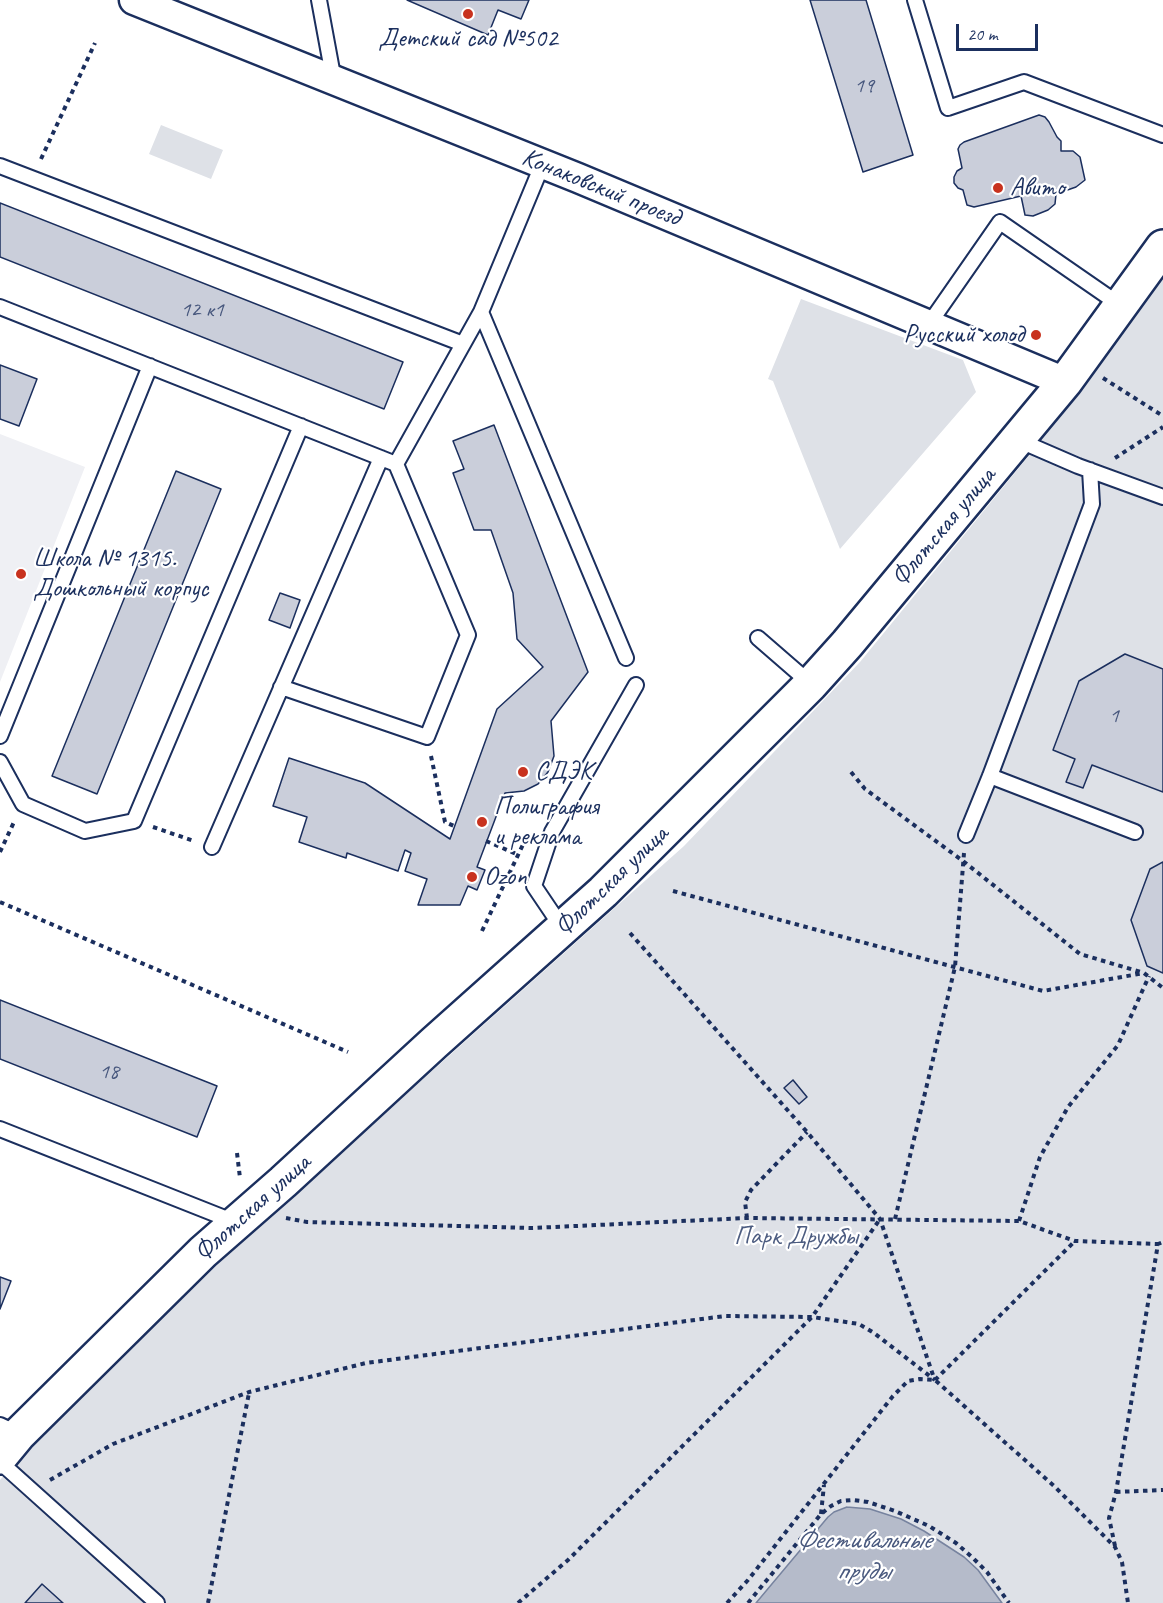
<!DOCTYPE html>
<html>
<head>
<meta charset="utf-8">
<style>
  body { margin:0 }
  #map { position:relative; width:1163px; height:1603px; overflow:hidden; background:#fff; font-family:Caveat,sans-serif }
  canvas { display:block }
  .scale { position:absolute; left:956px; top:24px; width:82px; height:27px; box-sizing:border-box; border:3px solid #1b2f5e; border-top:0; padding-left:8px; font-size:18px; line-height:21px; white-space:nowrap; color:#1b2f5e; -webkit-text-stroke:4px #fff; paint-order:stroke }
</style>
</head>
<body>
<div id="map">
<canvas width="1163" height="1603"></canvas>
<div class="scale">20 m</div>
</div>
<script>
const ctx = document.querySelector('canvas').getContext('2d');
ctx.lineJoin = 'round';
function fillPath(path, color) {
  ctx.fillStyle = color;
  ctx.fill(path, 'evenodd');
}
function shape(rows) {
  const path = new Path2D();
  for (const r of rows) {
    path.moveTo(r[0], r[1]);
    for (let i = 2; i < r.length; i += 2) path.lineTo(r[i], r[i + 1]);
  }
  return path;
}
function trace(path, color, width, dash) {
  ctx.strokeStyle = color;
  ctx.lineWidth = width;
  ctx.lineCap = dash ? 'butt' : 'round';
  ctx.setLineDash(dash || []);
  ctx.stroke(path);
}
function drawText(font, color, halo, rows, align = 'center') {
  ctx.font = font + ' Caveat,sans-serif';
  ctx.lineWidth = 4.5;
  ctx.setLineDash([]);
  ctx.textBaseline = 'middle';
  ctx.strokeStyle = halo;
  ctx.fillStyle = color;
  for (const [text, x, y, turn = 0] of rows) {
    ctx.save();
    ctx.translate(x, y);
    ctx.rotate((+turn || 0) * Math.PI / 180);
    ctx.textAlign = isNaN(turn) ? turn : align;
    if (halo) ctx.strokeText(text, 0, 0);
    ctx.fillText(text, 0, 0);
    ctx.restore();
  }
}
const built = shape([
  [0,434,85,467,0,682]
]);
const green = shape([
  [161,125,223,150,211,179,149,154],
  [1163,276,1163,1603,0,1603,0,1480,23,1453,245,1238,684,846,860,662,1081,392],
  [801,299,963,360,976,392,840,549,773,381,768,379]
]);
const water = shape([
  [847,1507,870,1509,901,1519,924,1531,964,1557,978,1570,1002,1603,756,1603,828,1517,834,1512,847,1507]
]);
const building = shape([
  [407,0,529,0,521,19,498,10,488,35,407,0],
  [810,0,866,0,913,155,863,172,810,0],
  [1039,115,1045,117,1049,122,1057,137,1061,141,1061,151,1073,151,1080,157,1085,180,1076,187,1056,194,1055,204,1048,210,1033,216,1025,215,1021,196,974,207,967,205,963,190,958,188,954,183,954,177,957,171,962,168,958,149,960,145,964,142,1039,115],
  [0,203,403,362,384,409,0,257,0,203],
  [0,365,37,379,19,426,0,419,0,365],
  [494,425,588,672,551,721,554,756,548,772,538,784,524,791,505,793,477,867,485,870,477,890,468,886,460,905,418,905,427,879,405,871,411,853,405,850,398,871,347,853,346,858,299,842,307,817,273,806,289,758,365,783,450,839,497,709,543,667,517,639,513,593,491,530,474,530,453,473,464,469,453,441,494,425],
  [176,471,221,489,97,794,52,776,176,471],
  [280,593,300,600,290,628,269,620,280,593],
  [1125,654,1163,669,1163,792,1092,765,1083,788,1066,782,1075,759,1053,750,1079,681,1125,654],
  [1163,862,1163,973,1147,966,1131,920,1150,869,1163,862],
  [0,1000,217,1086,197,1137,0,1059,0,1000],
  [793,1080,807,1097,799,1104,784,1088,793,1080],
  [0,1277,11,1281,0,1309,0,1277],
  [42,1584,63,1603,25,1603,42,1584]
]);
const path = shape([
  [41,159,95,43],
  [1103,378,1163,416],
  [1115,458,1163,427],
  [431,756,445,822,454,826],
  [851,772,865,789,963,861,1080,954,1144,973,1163,988],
  [153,827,194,841],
  [486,841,519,855],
  [0,852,14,822],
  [673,891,1043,991,1144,973],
  [0,902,348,1052],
  [482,931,528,834],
  [630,933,807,1132,880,1219,934,1378],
  [237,1153,240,1178],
  [286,1218,307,1222,533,1228,747,1218,1019,1221,1075,1241,1158,1244,1163,1246],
  [747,1218,745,1202,751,1190,807,1132],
  [895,1219,955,967,964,853],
  [1019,1221,1040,1157,1068,1107,1118,1045,1149,976],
  [935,1380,1075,1241],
  [50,1480,113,1444,249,1392,366,1363,725,1316,812,1317,859,1324,874,1333,935,1380],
  [1116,1492,1163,1490],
  [821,1514,824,1485],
  [1115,1546,1109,1518,1116,1492,1158,1244,1163,1242],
  [208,1603,249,1393],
  [518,1603,568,1560,812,1317,880,1219],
  [727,1603,748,1580,893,1396,908,1381,920,1379,935,1380,1054,1486,1115,1547,1122,1562,1128,1603],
  [748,1603,821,1514,831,1506,841,1501,853,1500,868,1502,895,1511,929,1526,956,1543,974,1559,987,1572,1009,1603]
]);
const service = shape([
  [319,0,334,81],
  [915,0,948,108,1024,82,1163,135],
  [0,166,463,344],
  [0,307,396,464],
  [481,312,626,658],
  [929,324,1000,222,1120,305],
  [1018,440,1078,466,1163,497],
  [758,638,811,684],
  [281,687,427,737,468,635,396,464,481,312,543,163],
  [0,736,150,366],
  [0,762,23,804,85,831,134,821,301,426],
  [990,776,1135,832],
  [966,835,990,776,1092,504,1090,470],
  [212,847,381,458],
  [563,929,534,886,552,832,636,685],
  [0,1129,235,1222],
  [0,1425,19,1434],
  [0,1462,157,1603]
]);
const minor = shape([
  [134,0,578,178,1065,382]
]);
const tertiary = shape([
  [0,1457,19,1434,203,1252,283,1182,434,1043,603,892,811,684,847,644,1065,382,1163,247]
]);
const markers = [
  [468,14,6,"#c8321e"],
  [998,188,6,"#c8321e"],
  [1036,335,6,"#c8321e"],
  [21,574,6,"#c8321e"],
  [523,772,6,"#c8321e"],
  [482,822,6,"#c8321e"],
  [472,877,6,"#c8321e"]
];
const numberNames = [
  ["19",864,86],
  ["12 к1",202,310],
  ["1",1114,716],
  ["18",109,1072]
];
const poiNames = [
  ["Детский сад №502",468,39,"center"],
  ["Авито",1010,188],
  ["Русский холод",1024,335,"right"],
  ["Школа № 1315.",33,559],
  ["Дошкольный корпус",33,589],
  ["СДЭК",535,772],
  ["Полиграфия",494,807],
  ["и реклама",494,837],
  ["Ozon",484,877]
];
const streetNames = [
  ["Конаковский проезд",601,188,22],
  ["Флотская улица",944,527,-50],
  ["Флотская улица",612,881,-44],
  ["Флотская улица",253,1208,-42]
];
const parkNames = [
  ["Парк Дружбы",796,1237]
];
const waterNames = [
  ["Фестивальные",863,1541],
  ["пруды",863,1572]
];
fillPath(built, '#eff0f4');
fillPath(green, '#dee1e7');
fillPath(water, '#b5bbca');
trace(water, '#77839f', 1.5);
fillPath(building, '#caceda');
trace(building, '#1b2f5e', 1.5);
trace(service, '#1b2f5e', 18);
trace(minor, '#1b2f5e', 33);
trace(tertiary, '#1b2f5e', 38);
trace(path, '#1b2f5e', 4, [4.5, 4.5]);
trace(service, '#fff', 14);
trace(minor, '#fff', 28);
trace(tertiary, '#fff', 33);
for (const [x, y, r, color] of markers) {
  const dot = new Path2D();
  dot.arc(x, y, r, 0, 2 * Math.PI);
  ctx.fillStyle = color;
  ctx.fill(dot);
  trace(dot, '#fff', 2);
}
drawText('22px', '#47577d', null, numberNames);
drawText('26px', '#1b2f5e', '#fff', poiNames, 'left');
drawText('26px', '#1b2f5e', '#fff', streetNames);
drawText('26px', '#4c5c80', '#fff', parkNames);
drawText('italic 27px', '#49597e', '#fff', waterNames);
</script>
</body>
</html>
